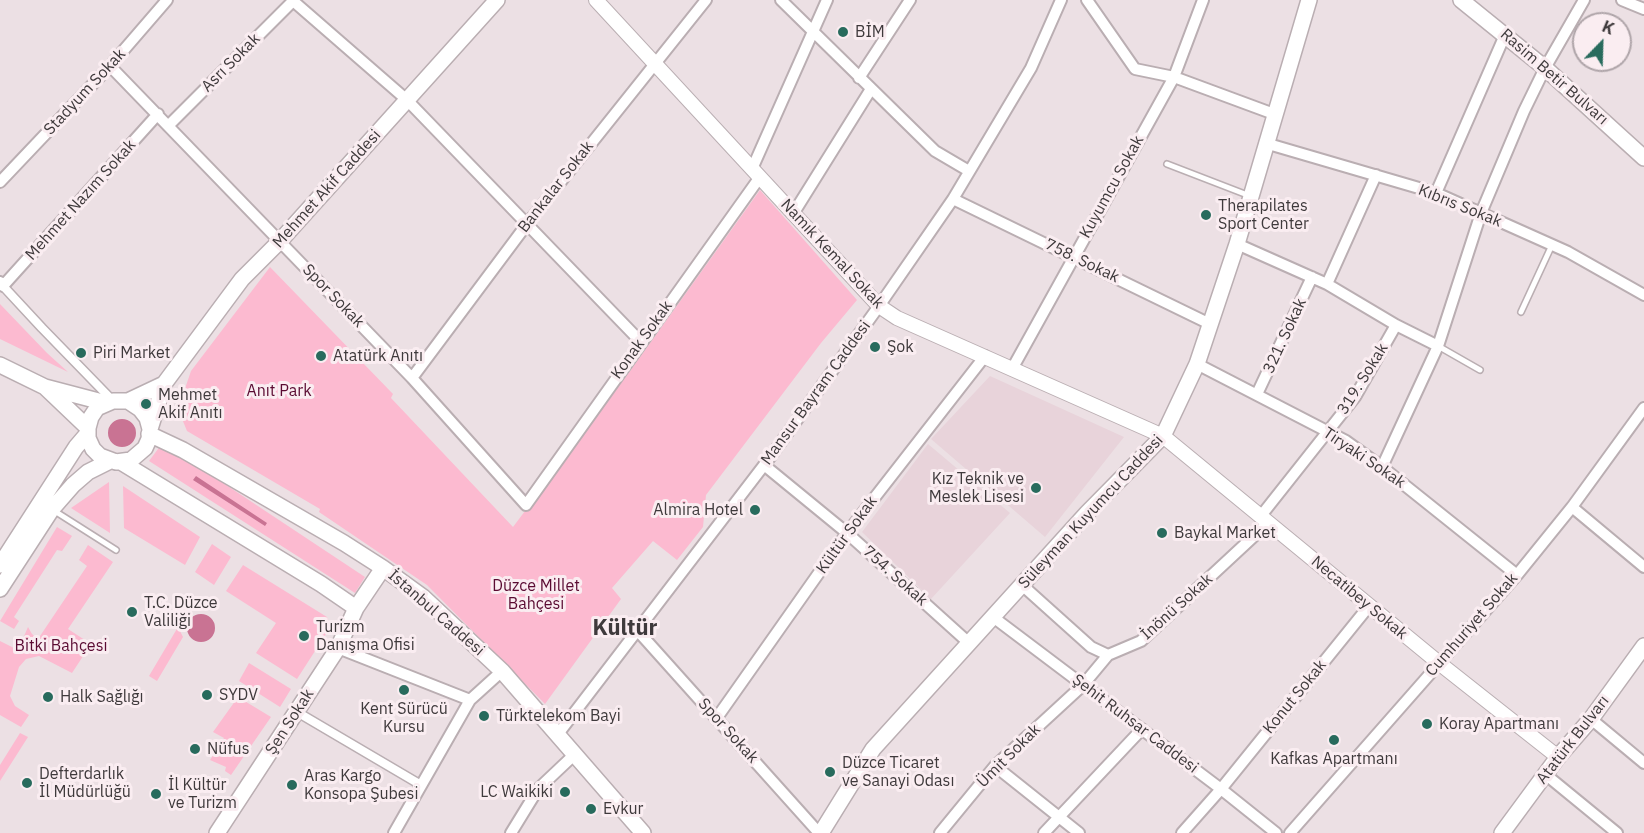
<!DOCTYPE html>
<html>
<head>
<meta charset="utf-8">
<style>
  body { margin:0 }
  #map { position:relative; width:1644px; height:833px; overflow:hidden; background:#ece0e4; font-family:"IBM Plex Sans",sans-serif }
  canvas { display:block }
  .north { position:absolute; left:1572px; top:12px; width:60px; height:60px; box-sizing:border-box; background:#faedf1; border:2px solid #afa5a9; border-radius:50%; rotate:23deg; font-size:16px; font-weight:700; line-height:24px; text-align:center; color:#3f3a3c }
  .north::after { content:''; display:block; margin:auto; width:21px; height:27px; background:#286b5d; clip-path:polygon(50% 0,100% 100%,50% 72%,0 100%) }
</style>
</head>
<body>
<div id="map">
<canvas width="1644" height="833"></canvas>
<div class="north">K</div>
</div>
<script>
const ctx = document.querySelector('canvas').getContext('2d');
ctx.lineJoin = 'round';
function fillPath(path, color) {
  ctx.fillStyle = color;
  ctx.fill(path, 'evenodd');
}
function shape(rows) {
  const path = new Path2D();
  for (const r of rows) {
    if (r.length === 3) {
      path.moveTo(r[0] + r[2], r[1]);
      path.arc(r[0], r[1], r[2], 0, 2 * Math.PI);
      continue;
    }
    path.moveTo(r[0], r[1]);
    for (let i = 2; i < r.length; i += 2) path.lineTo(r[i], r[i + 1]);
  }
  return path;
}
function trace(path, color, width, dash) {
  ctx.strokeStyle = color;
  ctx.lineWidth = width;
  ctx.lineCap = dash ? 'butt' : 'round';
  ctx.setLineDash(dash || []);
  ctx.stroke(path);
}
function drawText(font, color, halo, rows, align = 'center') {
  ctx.font = font + ' "IBM Plex Sans",sans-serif';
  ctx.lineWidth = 6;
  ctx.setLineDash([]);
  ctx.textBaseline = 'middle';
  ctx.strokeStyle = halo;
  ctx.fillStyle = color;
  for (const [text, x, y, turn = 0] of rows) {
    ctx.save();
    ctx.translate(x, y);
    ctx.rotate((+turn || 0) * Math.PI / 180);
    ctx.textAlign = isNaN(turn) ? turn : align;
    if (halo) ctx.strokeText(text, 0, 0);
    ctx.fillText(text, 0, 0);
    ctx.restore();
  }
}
const built = shape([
  [990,376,1124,437,1045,537,931,439],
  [928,444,1010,513,931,599,862,532]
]);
const green = shape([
  [760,190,857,300,821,343,706,495,703,527,677,560,653,541,612,588,621,599,545,704,427,585,319,512,320,509,187,431,178,409,191,371,270,267,393,394,391,398,513,527,630,371],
  [0,304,47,353,68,372,0,339],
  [161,445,193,463,365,577,355,593,149,461],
  [109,482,110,533,71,508],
  [123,486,200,537,185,565,124,528],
  [57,527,72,536,62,551,57,550,14,617,19,621,14,629,0,621],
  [212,544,231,557,214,585,195,572],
  [88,545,113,562,68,629,91,644,72,673,39,656,26,659,19,667,10,696,15,706,29,715,21,727,0,715,0,641,18,650,28,627,32,634,38,639,87,566,79,560],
  [243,565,327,617,329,623,326,634,297,679,256,653,276,623,226,591],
  [178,627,183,637,157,681,149,676],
  [249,663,291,689,280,707,239,681],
  [238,697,271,717,231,775,225,771,226,767,210,760,224,738,213,732],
  [20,733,28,737,0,781,0,765]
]);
const water = shape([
  [122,433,14],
  [196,476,267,523,265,526,193,480],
  [201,628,14]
]);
const service = shape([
  [1167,164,1250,196],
  [1521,312,1552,245],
  [1438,346,1480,370],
  [53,510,116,550]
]);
const pedestrian = shape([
  [3,286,42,328,113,401],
  [297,712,421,785]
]);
const minor = shape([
  [292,0,407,100,641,342],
  [781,0,935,151,969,171],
  [1087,0,1135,69,1174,77,1274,114],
  [1622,0,1644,9],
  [110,66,412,378,526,505,760,177],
  [859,78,910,0],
  [168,126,294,0],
  [1265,143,1436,193,1568,252,1644,295],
  [752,169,827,0],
  [0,182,110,66,167,0],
  [1436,193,1505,35],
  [953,199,1210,324],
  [793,214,871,89],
  [1237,244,1327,284,1396,325,1438,346],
  [0,282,3,286,158,114],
  [1327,284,1376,175],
  [1197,364,1346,441,1382,467,1517,575],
  [1012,369,1174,77,1203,0],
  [412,378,527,224,706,0],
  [1257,394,1312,277],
  [764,465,847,533,969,643],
  [1382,467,1438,346,1481,213,1524,111,1545,68,1584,0],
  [1572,507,1644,567],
  [1260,517,1355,397,1396,325],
  [1022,585,1091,647,1108,655],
  [993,617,1221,789,1276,833],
  [637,630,819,833],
  [338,648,470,700],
  [716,719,847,533,985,356],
  [1591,719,1644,763],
  [558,734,771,456,879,306,953,199,1031,68,1061,0],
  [995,766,1079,833],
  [1545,774,1617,833],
  [394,833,470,700,502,671],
  [511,833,538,789,575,754],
  [940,833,995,766,1083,685,1108,655,1141,641,1268,523],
  [1044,833,1142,729],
  [1182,833,1221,789,1369,606],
  [1290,833,1517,575,1572,507,1644,408]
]);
const tertiary = shape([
  [596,0,879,306,897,318,1163,436,1439,663,1558,757]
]);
const secondary = shape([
  [1461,0,1545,68,1644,158],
  [0,365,45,387,106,403],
  [45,387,88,428,88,438,93,449,100,456,116,462,131,460,145,448,149,439,150,429,147,418,140,409,128,401,113,401,97,408,91,417,88,428],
  [128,401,164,384],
  [150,429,164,384,242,279,280,241,497,0],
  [149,434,183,450,344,543,383,568,423,597,502,671,643,833],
  [121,462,321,584,356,608],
  [0,565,76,447,88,433],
  [0,589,52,509,73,485,88,472,110,461],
  [217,833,338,648,356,608,383,568],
  [821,833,873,749,1087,513,1163,436,1197,364,1237,244,1309,0],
  [1502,833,1558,757,1591,719,1644,646]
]);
const markers = [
  [843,32,6,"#286b5d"],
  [1206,215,6,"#286b5d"],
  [875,347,6,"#286b5d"],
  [81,353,6,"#286b5d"],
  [321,356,6,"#286b5d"],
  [146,404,6,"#286b5d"],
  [1036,488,6,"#286b5d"],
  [755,510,6,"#286b5d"],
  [1162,533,6,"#286b5d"],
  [132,612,6,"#286b5d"],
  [304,636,6,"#286b5d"],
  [404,690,6,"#286b5d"],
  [207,695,6,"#286b5d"],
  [48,697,6,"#286b5d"],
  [484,716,6,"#286b5d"],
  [1427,724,6,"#286b5d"],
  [1334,740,6,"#286b5d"],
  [195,749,6,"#286b5d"],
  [830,772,6,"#286b5d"],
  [27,783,6,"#286b5d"],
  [292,785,6,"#286b5d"],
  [565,792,6,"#286b5d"],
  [156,794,6,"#286b5d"],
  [591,809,6,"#286b5d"]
];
const poiNames = [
  ["BİM",855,32],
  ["Therapilates",1218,206],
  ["Sport Center",1218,224],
  ["Şok",887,347],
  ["Piri Market",93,353],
  ["Atatürk Anıtı",333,356],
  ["Mehmet",158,395],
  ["Akif Anıtı",158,413],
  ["Kız Teknik ve",1024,479,"right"],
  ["Meslek Lisesi",1024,497,"right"],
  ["Almira Hotel",743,510,"right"],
  ["Baykal Market",1174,533],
  ["T.C. Düzce",144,603],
  ["Valiliği",144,621],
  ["Turizm",316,627],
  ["Danışma Ofisi",316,645],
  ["SYDV",219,695],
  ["Halk Sağlığı",60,697],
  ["Kent Sürücü",404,709,"center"],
  ["Kursu",404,727,"center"],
  ["Türktelekom Bayi",496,716],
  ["Koray Apartmanı",1439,724],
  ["Nüfus",207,749],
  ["Kafkas Apartmanı",1334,759,"center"],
  ["Düzce Ticaret",842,763],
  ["ve Sanayi Odası",842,781],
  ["Defterdarlık",39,774],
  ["İl Müdürlüğü",39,792],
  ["Aras Kargo",304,776],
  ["Konsopa Şubesi",304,794],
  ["İl Kültür",168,785],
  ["ve Turizm",168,803],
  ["LC Waikiki",553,792,"right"],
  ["Evkur",603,809]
];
const streetNames = [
  ["Asrı Sokak",231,63,-45],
  ["Rasim Betir Bulvarı",1554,77,41],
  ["Stadyum Sokak",85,92,-47],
  ["Bankalar Sokak",556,187,-52],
  ["Kuyumcu Sokak",1112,187,-61],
  ["Mehmet Akif Caddesi",327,189,-48],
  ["Mehmet Nazım Sokak",81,200,-48],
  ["Kıbrıs Sokak",1460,206,22],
  ["Namık Kemal Sokak",832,254,47],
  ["758. Sokak",1082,261,26],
  ["Spor Sokak",333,296,46],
  ["321. Sokak",1285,336,-65],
  ["Konak Sokak",642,340,-54],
  ["319. Sokak",1363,379,-58],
  ["Mansur Bayram Caddesi",816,393,-54],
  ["Tiryaki Sokak",1364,458,34],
  ["Süleyman Kuyumcu Caddesi",1091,512,-47],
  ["Kültür Sokak",847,535,-54],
  ["754. Sokak",895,576,42],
  ["Necatibey Sokak",1359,598,40],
  ["İnönü Sokak",1177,607,-42],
  ["İstanbul Caddesi",436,613,41],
  ["Cumhuriyet Sokak",1472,625,-49],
  ["Konut Sokak",1295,697,-51],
  ["Şen Sokak",290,722,-57],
  ["Şehit Ruhsar Caddesi",1135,724,37],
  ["Spor Sokak",728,731,48],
  ["Atatürk Bulvarı",1573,740,-52],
  ["Ümit Sokak",1009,756,-45]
];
const parkNames = [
  ["Anıt Park",279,391],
  ["Düzce Millet",536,586],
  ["Bahçesi",536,604],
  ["Bitki Bahçesi",61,646]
];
const districtNames = [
  ["Kültür",625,629]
];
fillPath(built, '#e8d3da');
fillPath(green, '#fcbad0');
fillPath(water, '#c97393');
trace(service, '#baaeb2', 8);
trace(pedestrian, '#baaeb2', 11);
trace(minor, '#baaeb2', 14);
trace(tertiary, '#baaeb2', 16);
trace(secondary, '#baaeb2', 18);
trace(service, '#fff', 5);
trace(pedestrian, '#fff', 8);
trace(minor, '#fff', 10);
trace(tertiary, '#fff', 14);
trace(secondary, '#fff', 15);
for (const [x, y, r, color] of markers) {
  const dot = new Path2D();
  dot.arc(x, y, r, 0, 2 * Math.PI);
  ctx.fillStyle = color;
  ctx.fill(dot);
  trace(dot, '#faedf1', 2);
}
drawText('16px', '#3f3a3c', '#faedf1', poiNames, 'left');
drawText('16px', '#3f3a3c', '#faedf1', streetNames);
drawText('16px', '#5a0b32', '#faedf1', parkNames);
drawText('bold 22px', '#3f3a3c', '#faedf1', districtNames);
</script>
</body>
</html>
